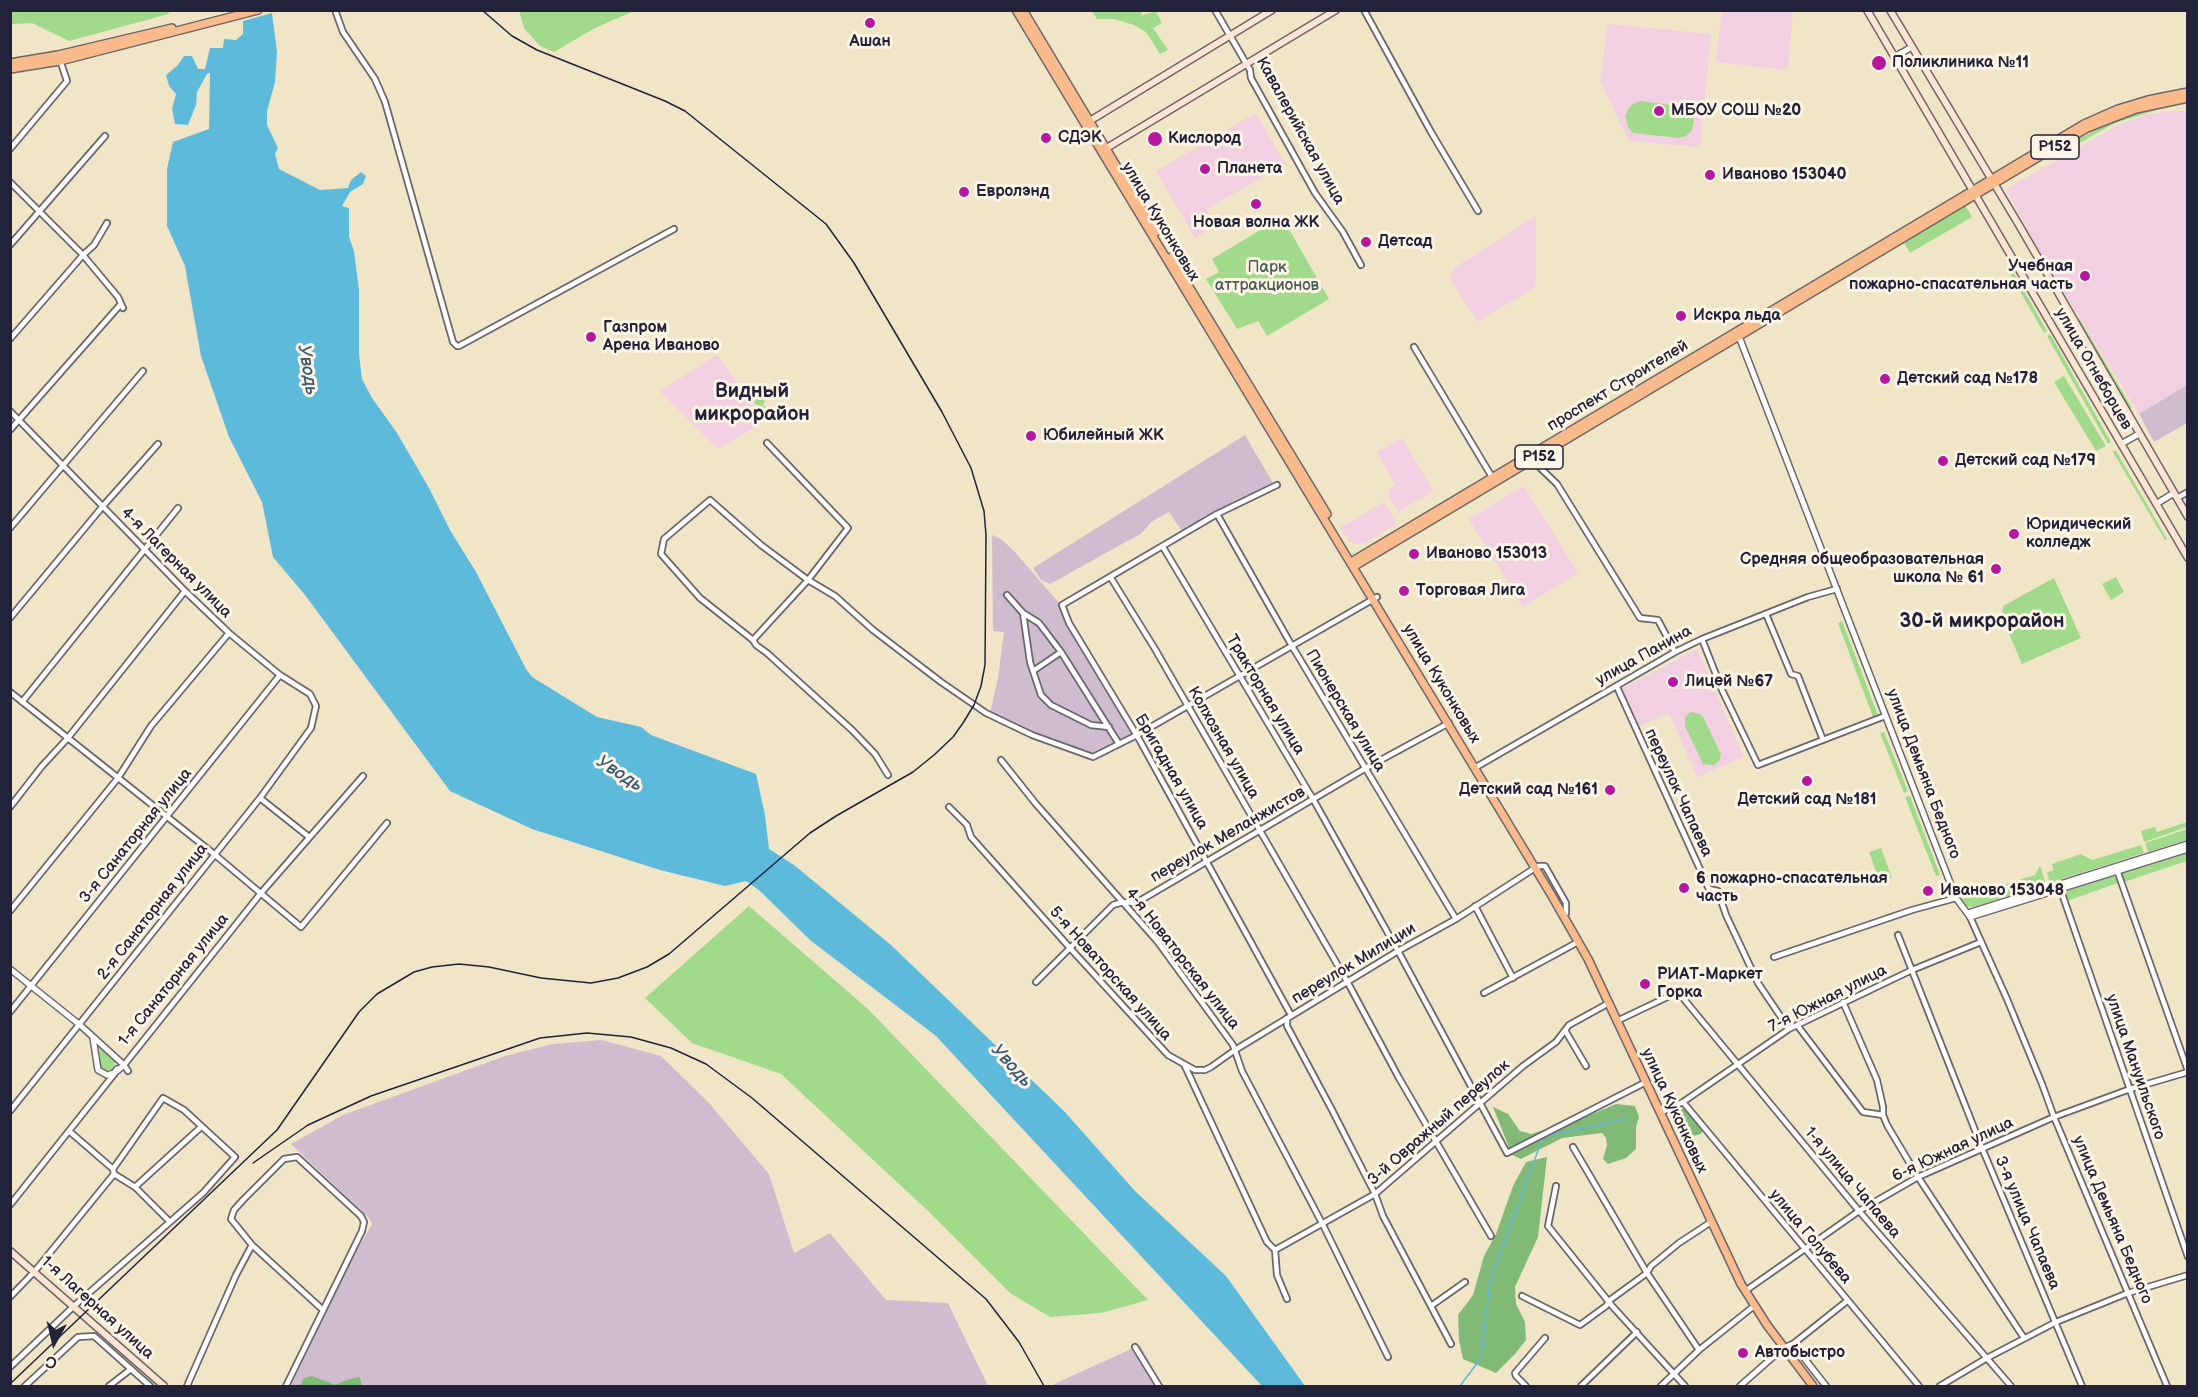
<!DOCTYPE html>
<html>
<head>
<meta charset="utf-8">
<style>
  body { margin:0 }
  #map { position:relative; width:2198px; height:1397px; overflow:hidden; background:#f1e5c8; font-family:"Balsamiq Sans",sans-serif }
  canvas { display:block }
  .frame { position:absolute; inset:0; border:12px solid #22223b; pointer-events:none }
  .north { position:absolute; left:24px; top:1313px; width:60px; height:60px; -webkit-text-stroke:4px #fcf5e5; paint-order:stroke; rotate:188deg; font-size:16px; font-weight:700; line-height:24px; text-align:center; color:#22223b }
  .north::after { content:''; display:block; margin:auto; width:21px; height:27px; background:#22223b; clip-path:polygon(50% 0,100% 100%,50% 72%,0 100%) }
</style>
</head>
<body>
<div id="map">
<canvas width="2198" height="1397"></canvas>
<div class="frame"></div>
<div class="north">С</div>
</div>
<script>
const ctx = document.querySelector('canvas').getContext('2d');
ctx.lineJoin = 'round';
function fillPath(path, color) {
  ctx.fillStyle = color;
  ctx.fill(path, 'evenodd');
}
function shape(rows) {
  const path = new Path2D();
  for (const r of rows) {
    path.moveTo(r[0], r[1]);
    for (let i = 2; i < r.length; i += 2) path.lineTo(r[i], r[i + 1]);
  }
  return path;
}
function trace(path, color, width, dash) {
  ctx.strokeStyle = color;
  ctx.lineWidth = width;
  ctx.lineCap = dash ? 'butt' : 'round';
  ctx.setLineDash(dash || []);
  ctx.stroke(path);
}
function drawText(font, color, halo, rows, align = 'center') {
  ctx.font = font + ' "Balsamiq Sans",sans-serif';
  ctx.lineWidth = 6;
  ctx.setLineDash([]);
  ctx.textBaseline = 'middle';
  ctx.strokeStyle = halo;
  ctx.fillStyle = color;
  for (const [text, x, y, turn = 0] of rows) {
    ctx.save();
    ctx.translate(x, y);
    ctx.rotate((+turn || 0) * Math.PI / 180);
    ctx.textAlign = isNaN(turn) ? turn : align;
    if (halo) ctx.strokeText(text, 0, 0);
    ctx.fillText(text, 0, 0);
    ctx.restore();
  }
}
const built = shape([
  [1722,10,1793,11,1788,70,1716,62],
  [1608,24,1711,34,1700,147,1629,141,1600,81],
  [2187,110,2187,385,2139,414,2044,260,2006,189,2117,126,2147,114],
  [1256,113,1285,164,1207,209,1210,222,1205,232,1195,238,1156,171],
  [1536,216,1536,281,1534,288,1479,321,1477,321,1450,279,1452,272,1454,268],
  [717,355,753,404,762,423,718,449,660,391],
  [1402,438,1433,491,1398,512,1388,495,1389,494,1388,490,1395,485,1377,452],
  [1524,486,1578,573,1523,607,1469,519],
  [1384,502,1397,524,1365,543,1356,544,1349,541,1341,527],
  [1697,649,1744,757,1697,777,1669,713,1638,727,1622,689]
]);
const industrial = shape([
  [2187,385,2187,423,2154,442,2139,414],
  [1245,435,1273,483,1242,500,1236,500,1183,533,1169,512,1151,522,1142,533,1050,584,1041,580,1033,568],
  [992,535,1001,539,1013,550,1061,605,1133,735,1093,755,1044,739,990,713,998,678,1004,632,993,631],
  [602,1040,661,1056,709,1103,769,1174,794,1253,830,1233,886,1300,948,1303,988,1386,291,1386,348,1266,372,1224,369,1218,291,1144,343,1115,505,1056,553,1044],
  [1140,1345,1163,1386,1053,1386,1054,1384]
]);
const green = shape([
  [168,10,169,14,69,41,32,23,11,24,11,11],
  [519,11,519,10,634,11,595,28,554,52,540,46,524,28],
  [1092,11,1140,11,1143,15,1156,11,1162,23,1153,28,1168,50,1160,54,1146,32,1134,25,1114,19,1097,19],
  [1640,101,1686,107,1691,112,1694,119,1692,130,1686,136,1679,138,1633,133,1628,127,1625,116,1630,106],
  [2159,105,2160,109,2115,123,2071,148,2068,145,2111,121],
  [1965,205,1972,217,1910,253,1903,241],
  [1282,217,1329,299,1267,336,1258,321,1237,329,1206,279,1219,272,1212,259],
  [2012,270,2047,331,2044,333,2009,272],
  [2079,318,2132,408,2129,410,2077,319],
  [2050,334,2111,442,2108,444,2047,336],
  [2064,376,2106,446,2096,451,2054,382],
  [758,396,765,401,763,405,777,415,769,423,760,416,758,411,760,407,754,403],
  [2116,450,2116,451,2167,539,2165,540,2113,452],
  [2116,577,2124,592,2111,600,2102,584],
  [2054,578,2081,638,2022,664,2002,618,2003,606],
  [1842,621,1878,715,1873,717,1838,623],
  [1691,712,1700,714,1703,717,1721,754,1719,761,1714,765,1703,764,1685,726,1685,717],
  [1884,732,1908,791,1904,793,1880,733],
  [1910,796,1940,875,1936,876,1905,797],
  [2187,822,2187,827,2144,842,2141,831,2155,827,2157,832],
  [2187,829,2187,840,2148,852,2145,843],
  [2141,845,2144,853,2055,881,2049,880,2047,872,2054,870,2052,864,2081,854,2092,860],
  [1881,848,1892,878,1880,882,1869,852],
  [2187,851,2187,861,2124,882,2121,872],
  [2040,866,2045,881,2044,885,1973,907,1965,906,1959,899,2035,875],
  [2112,875,2115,877,2118,883,2067,901,2066,893,2069,888],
  [749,906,868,1009,1148,1300,1101,1313,1050,1317,1010,1293,928,1211,781,1074,692,1043,645,998],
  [100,1049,102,1049,114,1059,115,1064,111,1070,104,1070,100,1066,98,1055]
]);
const forest = shape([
  [1616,1104,1635,1106,1639,1117,1636,1127,1636,1149,1626,1158,1608,1164,1603,1159,1607,1145,1606,1138,1602,1133,1562,1138,1521,1159,1512,1155,1493,1107,1508,1114,1520,1131,1531,1134,1578,1120],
  [1684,1108,1703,1129,1701,1134,1693,1136,1690,1140,1690,1145,1686,1147,1679,1138,1674,1124,1673,1112],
  [1547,1157,1538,1237,1515,1287,1516,1304,1525,1322,1526,1340,1515,1354,1496,1373,1463,1359,1459,1340,1458,1315,1473,1295,1484,1256,1496,1234,1513,1186,1526,1162],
  [312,1376,335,1385,349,1379,360,1377,362,1386,300,1386,304,1378]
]);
const water = shape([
  [272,13,277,52,275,82,267,111,267,125,278,148,275,154,279,169,320,190,348,188,351,180,361,172,366,176,363,184,350,192,342,206,349,208,349,237,354,251,359,290,359,354,362,379,372,398,397,433,429,488,450,530,476,572,526,669,532,677,597,717,641,727,651,735,756,774,765,815,769,849,794,865,891,945,1064,1111,1135,1191,1226,1276,1305,1386,1262,1386,936,1036,810,940,760,891,746,881,725,886,660,870,532,829,450,791,305,595,273,557,262,502,229,437,201,356,185,266,167,226,167,169,173,142,209,129,210,73,207,74,197,92,196,105,188,125,175,124,172,109,176,94,169,86,166,75,177,66,184,56,192,56,198,69,205,69,210,48,223,48,224,39,236,40,243,34,243,21]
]);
const stream = shape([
  [1460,1386,1481,1358,1490,1281,1543,1137,1625,1119]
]);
const minor = shape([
  [335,10,343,32,375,79,385,102,453,342,457,346,459,346,674,229],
  [1215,10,1250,70,1251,78,1315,193,1343,232,1361,265],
  [1364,10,1431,132,1478,211],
  [10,149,67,81,60,60],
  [10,182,83,255,118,297,123,308],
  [10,245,105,136],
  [10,339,83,255,94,245,107,223],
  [1414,347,1492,477],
  [10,411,185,591,229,633,280,675,310,694,316,706,311,728,260,798,10,1111],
  [10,430,120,305],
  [1532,460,1557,484,1640,618,1658,620,1675,652],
  [1277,485,1217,514,1062,605,1069,623,1139,739,1291,1015],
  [2177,498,2188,492],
  [1217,514,1292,646,1456,919],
  [10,528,143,371],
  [1163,547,1313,799,1398,951,1507,1153,1646,1082],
  [1111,578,1155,649,1348,983,1399,1078,1491,1236],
  [1007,595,1023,613,1039,623,1061,652,1119,744],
  [1023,613,1030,662,1041,695,1051,705,1091,725,1109,727],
  [1766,614,1791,674,1798,676,1823,740],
  [10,618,103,506,158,444],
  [1702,639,1722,690,1758,765,1885,716],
  [753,640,808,580,848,528,767,443],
  [1033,671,1061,652],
  [1617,687,1709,889,1718,891,1726,915,1758,983,1789,1029],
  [10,692,214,854,301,927,387,823],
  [22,702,178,508],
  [1001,760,1036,804,1157,941,1233,1045,1242,1071,1323,1225,1388,1357],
  [1478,766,1675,652,1702,639,1808,597,1837,589],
  [888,775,875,754,852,730,767,653,756,645,753,640,700,598,661,554,664,539,710,500,761,545,808,580,835,596,873,630,941,682,986,713,1032,735,1093,757,1137,735,1377,597],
  [260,798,309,837],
  [10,807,42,766,67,739,185,591],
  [949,807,967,825,971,837,1070,948,1168,1055,1184,1064,1267,1242,1275,1250,1277,1275,1287,1299],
  [1539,866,1545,866,1566,903,1566,913],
  [2117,870,2188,1071],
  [2060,888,2188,1257],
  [1475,906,1513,978],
  [10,911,118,778,151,726,229,633],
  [1970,917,2007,999,2042,1084,2054,1117,2167,1386],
  [1898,935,1982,1148,2082,1386],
  [1774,957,1912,910,1956,898],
  [1036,982,1113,905,1123,902,1136,903,1366,768,1449,723],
  [1484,993,1578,942],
  [1843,1002,1877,1080,1883,1107,1883,1115,1887,1125,1918,1177,2024,1338],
  [10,1012,280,675],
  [1287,1018,1287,1026,1331,1108,1375,1194,1383,1216,1451,1344],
  [1621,1019,1678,992,1859,1211,2011,1386],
  [1797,1025,1863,1112,1883,1115],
  [1566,1032,1586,1066],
  [1184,1064,1195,1070,1205,1070,1211,1067,1235,1050,1398,951,1456,919,1535,868],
  [128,1071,124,1065,261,893,363,776],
  [1683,1102,1919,1386],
  [1664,1111,1683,1102,1789,1029,1912,970,1981,942],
  [69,1131,113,1169,114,1174,135,1187,169,1221],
  [1573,1147,1647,1273,1699,1350],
  [1556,1186,1548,1226,1613,1307,1685,1386],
  [135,1187,201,1127],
  [10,1205,115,1073],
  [1275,1250,1375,1194,1523,1066,1556,1042,1569,1025,1609,1003],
  [1748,1289,1859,1211,1918,1177,2054,1117,2130,1089,2188,1072],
  [1522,1296,1580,1325,1606,1306,1610,1300,1647,1273,1651,1266,1679,1243,1711,1222],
  [10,1297,35,1271,114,1174],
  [1431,1306,1465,1282],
  [1793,1344,1847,1301],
  [1135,1347,1159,1386],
  [10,1367,74,1306,203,1193,235,1157,184,1110,163,1098,113,1169],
  [25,1386,78,1337,94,1336,150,1386],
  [109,1386,131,1369],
  [187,1386,236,1275,252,1245],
  [286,1386,362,1231,364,1222,361,1216,297,1157,284,1159,243,1200,234,1210,231,1219,252,1245,323,1310],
  [1526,1386,1516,1376,1515,1373,1545,1338],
  [1581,1386,1637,1332],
  [1661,1386,1699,1350,1754,1306],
  [1940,1386,1987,1358,2056,1322,2128,1293,2188,1275]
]);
const tertiary = shape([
  [1894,57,1912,47],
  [1738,334,1956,898,1970,917,2188,849],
  [2121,444,2139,434],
  [2156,504,2174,493],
  [1968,913,2188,844],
  [10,969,80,1025,124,1065,117,1071],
  [93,1038,98,1070,107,1075,114,1073,117,1069],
  [1740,1386,1783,1348,1793,1344,1826,1386]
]);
const secondary = shape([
  [1867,10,2188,558],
  [1890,10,2019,225,2188,517],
  [1088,122,1272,10],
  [1105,149,1336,10],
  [10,1251,164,1386]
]);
const primary = shape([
  [1016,10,1552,896,1588,959,1741,1284,1767,1325,1813,1386],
  [1023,10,1156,232],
  [10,63,58,55,172,28],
  [10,69,60,61,258,10],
  [1171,257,1327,514],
  [1351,562,2084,124,2118,109,2148,100,2188,92],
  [1353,567,2087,128,2136,109,2188,98]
]);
const rail = shape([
  [253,1163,308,1125,371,1096,540,1038,587,1033,631,1037,671,1048,706,1064,752,1098,986,1299,1019,1342,1044,1386],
  [10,1384,277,1130,359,1012,377,994,414,972,432,967,459,964,489,967,541,978,591,983,618,978,647,967,669,954,810,833,836,816,913,772,934,755,953,737,963,723,974,705,981,686,985,665,986,535,984,511,971,468,942,412,854,263,826,224,685,111,665,101,537,50,512,36,482,10]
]);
const markers = [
  [870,23,6,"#b5179e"],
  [1879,63,8,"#b5179e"],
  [1659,111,6,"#b5179e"],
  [1046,138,6,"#b5179e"],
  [1155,139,8,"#b5179e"],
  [1205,169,6,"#b5179e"],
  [1710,175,6,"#b5179e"],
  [964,192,6,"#b5179e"],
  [1256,204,6,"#b5179e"],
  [1366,242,6,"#b5179e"],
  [2085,276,6,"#b5179e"],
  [1681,316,6,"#b5179e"],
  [591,337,6,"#b5179e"],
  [1885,379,6,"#b5179e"],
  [1031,436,6,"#b5179e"],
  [1943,461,6,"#b5179e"],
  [2014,534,6,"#b5179e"],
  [1414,554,6,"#b5179e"],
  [1996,569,6,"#b5179e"],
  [1404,591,6,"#b5179e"],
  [1673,682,6,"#b5179e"],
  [1807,781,6,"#b5179e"],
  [1610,790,6,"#b5179e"],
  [1684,888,6,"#b5179e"],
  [1928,891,6,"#b5179e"],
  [1645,984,6,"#b5179e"],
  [1743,1353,6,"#b5179e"]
];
const shields = [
  [2055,147,48],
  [1539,457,48]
];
const shieldNames = [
  ["Р152",2055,147],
  ["Р152",1539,457]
];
const poiNames = [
  ["Ашан",870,42,"center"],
  ["Поликлиника №11",1892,63],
  ["МБОУ СОШ №20",1671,111],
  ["СДЭК",1058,138],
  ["Кислород",1168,139],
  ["Планета",1217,169],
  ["Иваново 153040",1722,175],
  ["Евролэнд",976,192],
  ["Новая волна ЖК",1256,223,"center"],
  ["Детсад",1378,242],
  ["Учебная",2073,267,"right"],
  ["пожарно-спасательная часть",2073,285,"right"],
  ["Искра льда",1693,316],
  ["Газпром",603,328],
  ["Арена Иваново",603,346],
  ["Детский сад №178",1897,379],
  ["Юбилейный ЖК",1043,436],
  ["Детский сад №179",1955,461],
  ["Юридический",2026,525],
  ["колледж",2026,543],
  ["Иваново 153013",1426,554],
  ["Средняя общеобразовательная",1984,560,"right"],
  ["школа № 61",1984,578,"right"],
  ["Торговая Лига",1416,591],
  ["Лицей №67",1685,682],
  ["Детский сад №161",1598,790,"right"],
  ["Детский сад №181",1807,800,"center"],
  ["6 пожарно-спасательная",1696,879],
  ["часть",1696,897],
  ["Иваново 153048",1940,891],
  ["РИАТ-Маркет",1657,975],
  ["Горка",1657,993],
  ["Автобыстро",1755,1353]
];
const streetNames = [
  ["Кавалерийская улица",1300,131,61],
  ["улица Куконковых",1160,222,59],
  ["улица Огнеборцев",2093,369,60],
  ["проспект Строителей",1618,386,-31],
  ["4-я Лагерная улица",176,563,45],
  ["улица Панина",1644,656,-29],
  ["улица Куконковых",1441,684,59],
  ["Тракторная улица",1265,695,59],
  ["Пионерская улица",1345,711,59],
  ["Колхозная улица",1223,743,60],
  ["Бригадная улица",1171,772,60],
  ["улица Демьяна Бедного",1923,774,69],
  ["переулок Чапаева",1678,793,65],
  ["переулок Меланжистов",1228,835,-30],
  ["3-я Санаторная улица",136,836,-51],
  ["2-я Санаторная улица",153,912,-52],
  ["4-я Новаторская улица",1182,959,52],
  ["переулок Милиции",1354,964,-31],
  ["5-я Новаторская улица",1110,974,48],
  ["1-я Санаторная улица",174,980,-51],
  ["7-я Южная улица",1828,999,-27],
  ["улица Мануильского",2135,1067,71],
  ["улица Куконковых",1674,1111,65],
  ["3-й Овражный переулок",1439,1123,-41],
  ["6-я Южная улица",1953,1150,-25],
  ["1-я улица Чапаева",1852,1183,50],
  ["улица Демьяна Бедного",2112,1220,67],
  ["3-я улица Чапаева",2027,1223,67],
  ["улица Голубева",1810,1237,50],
  ["1-я Лагерная улица",97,1308,42]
];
const parkNames = [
  ["Парк",1267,268],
  ["аттракционов",1267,286]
];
const waterNames = [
  ["Уводь",307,370,81],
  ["Уводь",619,774,33],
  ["Уводь",1011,1066,48]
];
const quarterNames = [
  ["Видный",752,392],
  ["микрорайон",752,415],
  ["30-й микрорайон",1982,622]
];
fillPath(built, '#f2cfe1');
fillPath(industrial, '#cfbdcf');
fillPath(green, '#a2da8b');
fillPath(forest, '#81ba77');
fillPath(water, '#5dbadb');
trace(stream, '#5dbadb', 1.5);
trace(minor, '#6a666c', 8);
trace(tertiary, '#6a666c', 8);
trace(secondary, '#6a666c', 9);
trace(primary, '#6a666c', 10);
trace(minor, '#fff', 4.5);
trace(tertiary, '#fff', 5);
trace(secondary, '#fde4d1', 6);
trace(primary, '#fabb8c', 7);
trace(rail, '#22223b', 1.5);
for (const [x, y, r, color] of markers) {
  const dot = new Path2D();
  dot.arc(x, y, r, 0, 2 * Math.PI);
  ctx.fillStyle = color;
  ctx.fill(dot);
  trace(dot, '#fcf5e5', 2);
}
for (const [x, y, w] of shields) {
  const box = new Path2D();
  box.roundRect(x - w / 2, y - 12, w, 24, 4.5);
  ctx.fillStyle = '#fcf5e5';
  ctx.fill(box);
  trace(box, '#22223b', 1.5);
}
drawText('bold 15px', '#22223b', null, shieldNames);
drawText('bold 16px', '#22223b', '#fcf5e5', poiNames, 'left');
drawText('16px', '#22223b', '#fcf5e5', streetNames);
drawText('16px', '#485953', '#fcf5e5', parkNames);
drawText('italic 18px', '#375773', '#fcf5e5', waterNames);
drawText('bold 20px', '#22223b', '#fcf5e5', quarterNames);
</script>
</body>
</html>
